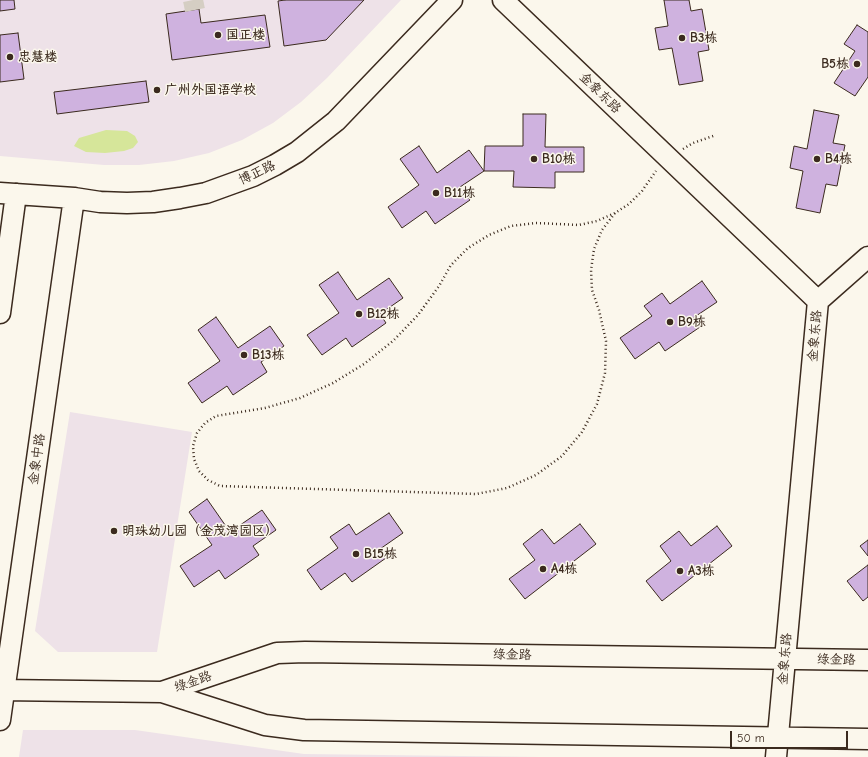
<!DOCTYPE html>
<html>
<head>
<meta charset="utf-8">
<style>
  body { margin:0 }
  #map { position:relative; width:868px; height:757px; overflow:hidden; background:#fbf7ec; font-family:"Comic Neue",sans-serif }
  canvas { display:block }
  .scale { position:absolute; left:730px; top:731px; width:118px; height:18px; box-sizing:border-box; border:2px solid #3b2a1e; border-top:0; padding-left:5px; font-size:12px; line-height:14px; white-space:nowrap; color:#3b2a1e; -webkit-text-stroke:3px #fbf7ec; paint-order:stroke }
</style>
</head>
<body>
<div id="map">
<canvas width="868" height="757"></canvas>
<div class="scale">50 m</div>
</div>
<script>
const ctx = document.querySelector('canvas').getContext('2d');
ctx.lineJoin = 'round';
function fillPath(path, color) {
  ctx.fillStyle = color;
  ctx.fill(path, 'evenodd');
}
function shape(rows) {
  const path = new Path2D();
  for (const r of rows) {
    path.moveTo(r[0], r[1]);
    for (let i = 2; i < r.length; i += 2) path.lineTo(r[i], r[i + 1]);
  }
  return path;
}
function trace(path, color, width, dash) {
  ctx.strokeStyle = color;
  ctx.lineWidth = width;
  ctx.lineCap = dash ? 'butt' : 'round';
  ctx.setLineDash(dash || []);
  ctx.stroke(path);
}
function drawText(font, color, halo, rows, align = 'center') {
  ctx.font = font + ' "Comic Neue","LXGW WenKai TC",sans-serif';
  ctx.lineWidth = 3;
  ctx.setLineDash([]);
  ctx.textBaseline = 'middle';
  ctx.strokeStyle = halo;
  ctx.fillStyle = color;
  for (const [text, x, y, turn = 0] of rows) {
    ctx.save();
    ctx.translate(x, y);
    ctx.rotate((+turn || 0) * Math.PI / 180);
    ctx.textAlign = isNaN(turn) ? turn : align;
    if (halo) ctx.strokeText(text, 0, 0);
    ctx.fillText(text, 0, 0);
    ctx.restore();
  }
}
const built = shape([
  [0,0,401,0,327,78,301,102,273,123,242,140,209,153,174,161,139,165,104,165,0,156],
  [70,412,192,432,157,652,58,652,35,631],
  [23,730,135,730,304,754,540,757,19,757]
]);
const green = shape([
  [106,130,127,131,135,136,138,142,133,148,124,151,105,153,86,152,74,146,79,138]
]);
const building = shape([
  [0,0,14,0,15,9,0,11,0,0],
  [285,0,364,0,326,40,284,46,278,1,285,0],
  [664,0,689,0,691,11,702,9,709,50,698,52,703,81,679,85,672,48,659,50,655,28,668,26,664,0],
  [199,9,201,23,265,15,270,47,172,60,166,14,199,9],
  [857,25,868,32,868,77,855,96,834,83,855,51,844,44,857,25],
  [18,33,24,79,0,82,0,35,18,33],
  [146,81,149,102,57,114,54,92,146,81],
  [814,110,839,115,833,143,845,145,837,186,826,184,820,213,796,208,803,171,790,168,794,146,807,149,814,110],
  [523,114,546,114,545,147,584,147,584,172,555,172,555,188,513,187,514,171,484,171,485,146,523,146,523,114],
  [419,146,437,173,469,150,484,171,460,187,470,200,435,224,426,211,402,228,388,207,419,185,400,159,419,146],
  [338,272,357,300,389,278,403,298,380,314,386,323,352,347,346,338,322,355,307,335,339,313,319,285,338,272],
  [702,281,717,302,693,318,700,327,665,351,659,342,635,359,620,338,652,316,644,306,662,293,670,304,702,281],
  [216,317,238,348,270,326,284,346,261,362,267,372,233,395,227,386,202,403,188,383,220,361,198,330,216,317],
  [207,499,230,532,262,510,276,530,253,546,259,555,225,579,219,570,194,587,180,566,212,545,189,512,207,499],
  [389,513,403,533,380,549,386,558,352,582,345,573,321,590,307,570,338,548,330,537,349,524,356,535,389,513],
  [580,524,596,544,525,599,509,579,535,560,523,544,542,529,554,544,580,524],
  [717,526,732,546,662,601,646,581,671,561,660,546,679,531,691,546,717,526],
  [868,540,868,556,860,546,868,540],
  [868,565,868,597,863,601,847,581,868,565]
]);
const minorTunnel = shape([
  [193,0,195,10]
]);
const path = shape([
  [683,149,693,143,716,135],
  [615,213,602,230,594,249,591,270,592,290,599,310,606,341,605,373,597,404,582,432,562,456,536,475,507,488,476,494,220,486,208,480,199,471,194,459,193,446,197,433,205,423,216,416,265,408,300,398,333,383,364,364,393,341,418,315,439,286,451,265,468,248,489,235,511,226,536,223,579,225,597,221,615,213,629,204,642,191,656,171]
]);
const minor = shape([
  [503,0,818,301,776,757],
  [0,193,74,198,100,202,127,203,153,202,180,198,206,193,253,176,275,165,297,152,336,121,452,0],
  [818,301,868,257],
  [0,313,16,194],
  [0,690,162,692,265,725,304,730,868,739],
  [162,692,277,653,305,652,868,660],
  [0,720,74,198]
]);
const markers = [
  [218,35,4,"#3b2a1e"],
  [682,38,4,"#3b2a1e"],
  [10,57,4,"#3b2a1e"],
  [857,64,4,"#3b2a1e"],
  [157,90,4,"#3b2a1e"],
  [534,159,4,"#3b2a1e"],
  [817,159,4,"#3b2a1e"],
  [436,193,4,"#3b2a1e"],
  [359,314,4,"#3b2a1e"],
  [670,322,4,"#3b2a1e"],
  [244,355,4,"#3b2a1e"],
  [114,531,4,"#3b2a1e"],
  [356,554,4,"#3b2a1e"],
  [543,569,4,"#3b2a1e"],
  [680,571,4,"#3b2a1e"]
];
const poiNames = [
  ["国正楼",226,35],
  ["B3栋",690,38],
  ["忠慧楼",18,57],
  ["B5栋",849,64,"right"],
  ["广州外国语学校",165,90],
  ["B10栋",542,159],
  ["B4栋",825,159],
  ["B11栋",444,193],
  ["B12栋",367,314],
  ["B9栋",678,322],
  ["B13栋",252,355],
  ["明珠幼儿园（金茂湾园区）",122,531],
  ["B15栋",364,554],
  ["A4栋",551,569],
  ["A3栋",688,571]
];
const streetNames = [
  ["金象东路",600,93,44],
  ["博正路",257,173,-25],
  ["金象东路",815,336,-85],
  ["金象中路",37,459,-82],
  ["绿金路",512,655,1],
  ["金象东路",785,659,-85],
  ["绿金路",836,660,1],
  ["绿金路",193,682,-19]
];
fillPath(built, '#eee2e8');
fillPath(green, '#d6e69a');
fillPath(building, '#cfb2df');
trace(building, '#3b2a1e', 1);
trace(minorTunnel, '#d5cec3', 20, [20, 10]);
trace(minor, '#3b2a1e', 23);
trace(path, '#3b2a1e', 2.5, [1, 3]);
trace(minor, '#fbf7ec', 20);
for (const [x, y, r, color] of markers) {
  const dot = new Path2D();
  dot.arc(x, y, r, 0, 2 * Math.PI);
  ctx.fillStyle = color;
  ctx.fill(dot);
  trace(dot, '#fbf7ec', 1.5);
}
drawText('bold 13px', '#3b2a1e', '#fbf7ec', poiNames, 'left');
drawText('13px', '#3b2a1e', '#fbf7ec', streetNames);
</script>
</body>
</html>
